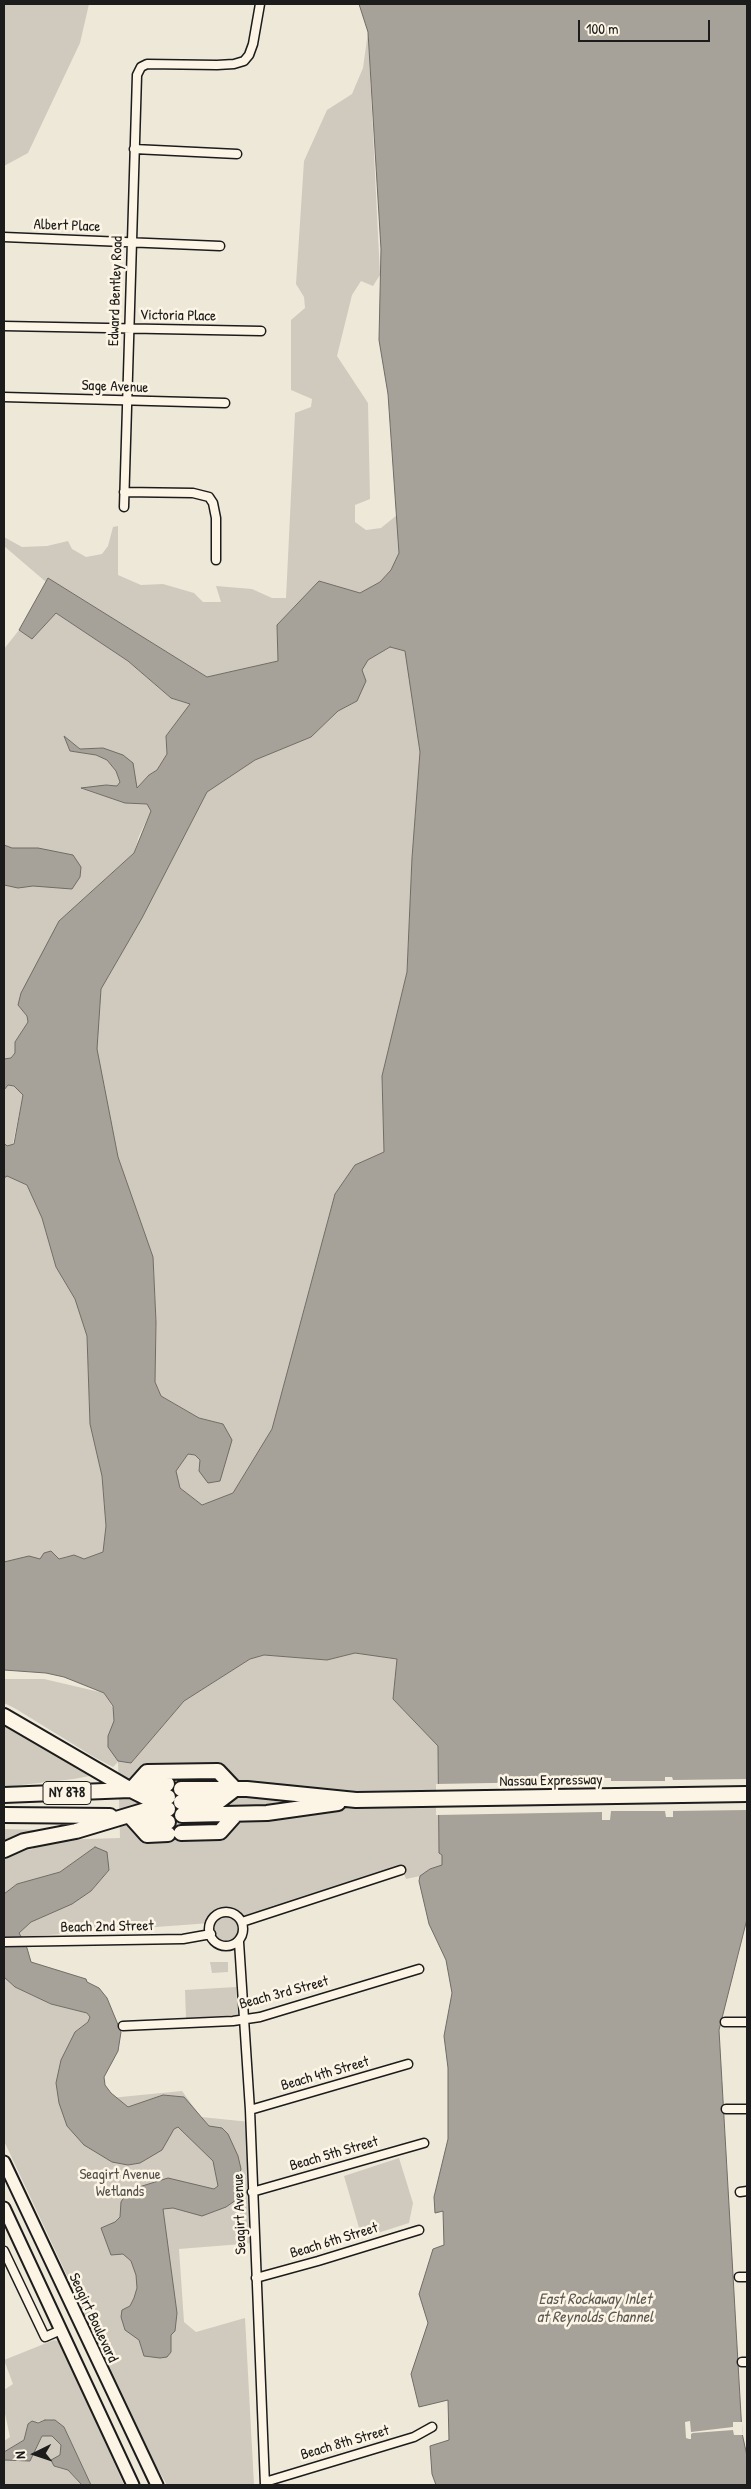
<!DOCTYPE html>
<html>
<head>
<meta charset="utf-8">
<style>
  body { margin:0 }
  #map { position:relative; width:751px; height:2489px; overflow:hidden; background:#eee8d9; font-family:"Patrick Hand",sans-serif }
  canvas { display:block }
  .frame { position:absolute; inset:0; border:5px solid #1c1c1c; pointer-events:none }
  .north { position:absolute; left:10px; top:2429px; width:50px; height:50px; -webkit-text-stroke:4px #fcf5e5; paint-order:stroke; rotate:266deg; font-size:14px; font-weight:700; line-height:20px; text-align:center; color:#1c1c1c }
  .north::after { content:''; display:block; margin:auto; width:18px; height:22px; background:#1c1c1c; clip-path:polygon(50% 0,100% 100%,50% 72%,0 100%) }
  .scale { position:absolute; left:578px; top:20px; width:132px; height:22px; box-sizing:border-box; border:2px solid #1c1c1c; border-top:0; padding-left:6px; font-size:15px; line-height:18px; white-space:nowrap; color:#1c1c1c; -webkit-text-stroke:4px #fcf5e5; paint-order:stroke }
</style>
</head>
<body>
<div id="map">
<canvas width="751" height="2489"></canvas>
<div class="frame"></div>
<div class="north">N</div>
<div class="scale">100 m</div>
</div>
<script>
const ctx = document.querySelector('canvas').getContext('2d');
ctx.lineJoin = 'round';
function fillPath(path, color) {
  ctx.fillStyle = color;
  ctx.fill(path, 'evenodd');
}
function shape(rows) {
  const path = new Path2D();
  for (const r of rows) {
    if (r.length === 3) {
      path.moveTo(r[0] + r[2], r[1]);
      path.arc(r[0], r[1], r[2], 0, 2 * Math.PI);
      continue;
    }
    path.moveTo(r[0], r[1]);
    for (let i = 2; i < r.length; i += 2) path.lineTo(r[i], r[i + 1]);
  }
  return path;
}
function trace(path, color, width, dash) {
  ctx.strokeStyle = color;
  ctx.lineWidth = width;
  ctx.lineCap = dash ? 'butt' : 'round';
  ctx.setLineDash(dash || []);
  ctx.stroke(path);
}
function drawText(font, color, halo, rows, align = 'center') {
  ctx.font = font + ' "Patrick Hand",sans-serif';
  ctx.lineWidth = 5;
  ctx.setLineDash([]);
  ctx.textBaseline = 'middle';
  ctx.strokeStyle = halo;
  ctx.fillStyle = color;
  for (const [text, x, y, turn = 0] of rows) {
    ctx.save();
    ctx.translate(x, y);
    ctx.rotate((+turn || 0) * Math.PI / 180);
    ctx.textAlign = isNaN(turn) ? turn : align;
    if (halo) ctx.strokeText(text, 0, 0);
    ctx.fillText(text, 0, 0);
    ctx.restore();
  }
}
const green = shape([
  [4,4,89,4,80,43,28,153,4,166],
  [368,32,380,275,373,286,361,281,352,295,337,356,368,403,370,499,355,505,355,522,366,530,381,528,397,515,399,553,391,570,380,582,360,593,319,581,277,625,278,661,207,677,48,578,46,582,4,546,4,537,22,547,47,546,68,541,72,549,86,557,102,554,108,546,113,527,118,526,118,575,141,585,163,584,194,593,203,602,221,602,216,586,252,589,272,598,286,598,295,413,311,407,312,399,291,390,291,320,305,308,304,297,296,284,304,161,327,110,352,94,363,68],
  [56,613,128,661,171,698,190,704,166,736,167,754,157,770,149,775,136,789,103,748,80,749,65,737,70,751,96,755,107,760,116,771,120,782,117,786,106,785,82,789,125,803,147,804,151,811,139,836,134,853,59,921,18,1005,27,1016,28,1022,15,1042,15,1053,11,1058,5,1059,4,649,19,630,32,639],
  [390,647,406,651,420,752,412,858,407,972,382,1076,384,1152,355,1165,335,1194,272,1429,233,1493,201,1505,180,1488,175,1471,188,1454,195,1455,219,1481,224,1466,223,1424,199,1418,161,1396,155,1382,156,1322,153,1257,118,1157,96,1049,101,989,142,918,207,792,255,760,311,737,338,711,357,701,362,669,368,660],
  [8,1085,14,1086,23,1095,6,1176,27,1185,42,1218,56,1267,75,1299,87,1336,90,1424,102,1476,106,1526,103,1552,84,1559,68,1556,59,1559,4,1562,4,1090],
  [355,1653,398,1659,393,1699,438,1746,439,1853,442,1855,442,1866,430,1869,425,1875,406,1879,403,1871,239,1917,243,1927,241,1938,237,1942,227,1946,222,1945,213,1939,210,1923,21,1937,18,1933,31,1922,91,1891,109,1870,95,1847,60,1872,17,1884,4,1894,4,1859,27,1847,28,1850,33,1849,32,1845,55,1840,120,1838,118,1762,113,1767,94,1757,16,1709,4,1703,4,1679,44,1679,104,1693,113,1708,114,1721,131,1763,184,1701,250,1659,264,1655,327,1660],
  [4,1718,100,1774,74,1779,4,1787],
  [4,1829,42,1830,43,1831,25,1838,19,1835,4,1848],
  [210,1962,228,1962,228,1972,212,1973],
  [4,1977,15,1987,51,2004,87,2013,90,2017,88,2022,75,2032,59,2103,182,2091,201,2117,250,2122,254,2243,179,2249,184,2322,196,2332,245,2318,254,2485,167,2485,156,2466,4,2141],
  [236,1987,238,2015,186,2018,185,1990],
  [399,2158,413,2203,409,2223,362,2238,344,2176],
  [54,2340,60,2342,124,2485,91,2485,64,2427,45,2420,28,2424,24,2440,4,2452,4,2441,10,2437,4,2409,4,2390,13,2384,4,2360],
  [43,2435,52,2436,61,2445,60,2455,54,2466,68,2470,82,2485,4,2485,4,2460,30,2461]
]);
const water = shape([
  [359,4,747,4,747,1919,719,2030,742,2433,747,2456,747,2485,436,2485,432,2474,430,2446,449,2440,448,2400,419,2407,411,2374,428,2323,419,2294,433,2249,444,2245,443,2211,435,2213,434,2197,448,2139,448,2068,444,2036,452,1993,446,1960,429,1924,419,1881,420,1876,430,1869,442,1865,442,1855,439,1853,438,1746,393,1699,397,1659,355,1653,327,1660,264,1655,250,1659,184,1701,131,1763,118,1761,108,1747,108,1736,114,1721,113,1706,104,1693,64,1677,46,1673,4,1670,4,1562,29,1556,40,1559,44,1553,51,1551,59,1559,74,1555,84,1559,103,1552,106,1526,102,1476,90,1424,87,1336,75,1299,56,1267,42,1218,27,1185,7,1176,4,1178,4,1143,7,1146,14,1144,23,1095,14,1086,8,1085,4,1090,4,1059,11,1058,15,1053,15,1042,28,1022,27,1016,18,1005,21,993,59,921,134,853,151,811,147,804,125,803,81,788,106,785,117,786,120,782,116,771,107,760,96,755,70,751,64,736,80,749,103,748,123,755,133,763,137,788,149,775,157,770,167,754,166,736,190,704,171,698,128,661,56,613,32,639,19,630,48,578,207,677,278,661,277,625,319,581,360,593,380,582,391,570,399,553,388,394,379,340,381,249,368,32,359,4],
  [390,647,405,651,420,752,412,858,407,972,382,1076,384,1152,355,1165,335,1194,272,1429,233,1493,202,1505,180,1488,176,1471,188,1454,195,1455,200,1460,199,1471,208,1483,220,1481,232,1440,223,1424,199,1418,161,1396,155,1382,156,1322,153,1257,118,1157,97,1049,101,989,142,918,207,792,255,760,311,737,338,711,357,701,366,681,362,670,368,660,390,647],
  [4,845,12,848,38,848,73,855,81,867,80,877,72,889,33,886,18,888,4,885,4,845],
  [95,1847,107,1852,109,1870,91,1891,72,1904,31,1922,19,1933,27,1948,31,1962,86,1979,87,1982,99,1988,107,1998,121,2032,118,2051,104,2077,105,2085,111,2093,128,2107,163,2095,184,2097,209,2126,222,2128,228,2134,238,2156,241,2169,237,2182,236,2200,226,2207,202,2216,173,2208,163,2209,177,2313,175,2331,171,2335,171,2352,167,2357,160,2358,144,2356,139,2340,125,2330,121,2317,122,2310,130,2306,134,2298,137,2288,136,2275,131,2261,123,2254,111,2255,101,2228,115,2222,120,2217,121,2202,126,2194,139,2187,168,2178,214,2189,218,2186,213,2161,178,2127,174,2129,162,2150,140,2163,128,2165,112,2162,84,2145,67,2126,59,2103,56,2083,61,2060,75,2032,88,2022,90,2017,87,2013,51,2004,15,1987,4,1977,4,1894,17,1884,60,1872,95,1847],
  [45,2420,55,2420,64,2427,91,2485,82,2485,68,2470,54,2466,51,2460,60,2455,61,2445,52,2436,42,2436,30,2461,4,2460,4,2452,24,2440,28,2424,32,2421,38,2423,45,2420]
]);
const pier = shape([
  [665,1777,672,1777,673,1780,747,1779,747,1810,673,1811,673,1817,666,1817,665,1811,611,1811,610,1820,602,1820,602,1812,436,1815,436,1784,603,1781,603,1778,611,1778,611,1781,665,1781],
  [690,2421,691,2432,733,2427,733,2422,742,2422,743,2435,734,2435,733,2430,693,2433,691,2434,691,2439,689,2439,686,2438,685,2422]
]);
const street = shape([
  [134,149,237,154],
  [4,237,220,246],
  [4,326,261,331],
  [4,397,225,403],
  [124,492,193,493,209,497,213,503,216,518,216,560],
  [124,507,137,75,141,67,147,64,217,65,234,64,244,61,249,55,253,44,260,4],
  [226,1929,17],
  [242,1922,401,1870],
  [4,1942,183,1939,211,1934],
  [239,1942,250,2110,265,2485],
  [725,2022,747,2022],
  [123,2026,233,2021,260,2017,419,1969],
  [726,2109,747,2109],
  [250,2110,408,2064],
  [252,2192,424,2143],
  [740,2192,747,2191],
  [4,2251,45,2337,61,2330],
  [739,2277,747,2277],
  [256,2278,318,2261,419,2230],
  [742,2362,747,2362],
  [265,2482,414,2437,432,2427]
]);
const primary = shape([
  [4,2162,157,2485],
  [4,2208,133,2485]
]);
const highway = shape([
  [4,1716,131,1790,145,1797,168,1797],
  [181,1789,247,1789,356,1800,747,1794],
  [131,1790,147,1772,218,1771,235,1789],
  [131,1790,146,1785,167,1784],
  [4,1795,130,1790],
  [181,1802,218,1802,235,1789],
  [4,1815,110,1816],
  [182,1815,267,1813,338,1803],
  [130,1816,147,1835,168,1834],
  [131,1816,146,1822,168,1822],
  [181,1833,220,1832,236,1814],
  [4,1850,24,1841,76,1831,146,1810,168,1809]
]);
const shields = [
  [67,1793,48]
];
const shieldNames = [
  ["NY 878",67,1793]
];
const streetNames = [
  ["Albert Place",67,226,2],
  ["Edward Bentley Road",116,291,-88],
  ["Victoria Place",178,316,1],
  ["Sage Avenue",115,387,2],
  ["Nassau Expressway",551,1781,-1],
  ["Beach 2nd Street",107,1927,-1],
  ["Beach 3rd Street",284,1993,-15],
  ["Beach 4th Street",325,2074,-16],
  ["Beach 5th Street",334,2154,-16],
  ["Seagirt Avenue",240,2214,-92],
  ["Beach 6th Street",334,2241,-17],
  ["Seagirt Boulevard",93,2318,65],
  ["Beach 8th Street",345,2443,-16]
];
const parkNames = [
  ["Seagirt Avenue",120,2175],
  ["Wetlands",120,2192]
];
const waterNames = [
  ["East Rockaway Inlet",595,2300],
  ["at Reynolds Channel",595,2318]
];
fillPath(green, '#cfcabd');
fillPath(water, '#a7a299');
trace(water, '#6f6c67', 1);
fillPath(pier, '#eee8d9');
trace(street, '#1c1c1c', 11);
trace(primary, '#1c1c1c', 15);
trace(highway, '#1c1c1c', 18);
trace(street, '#fcf5e5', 8);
trace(primary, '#fcf5e5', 11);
trace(highway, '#fcf5e5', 14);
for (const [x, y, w] of shields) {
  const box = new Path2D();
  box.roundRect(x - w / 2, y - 11.5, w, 23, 4);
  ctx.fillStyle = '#fcf5e5';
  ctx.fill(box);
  trace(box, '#1c1c1c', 1);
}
drawText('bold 14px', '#1c1c1c', null, shieldNames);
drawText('15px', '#1c1c1c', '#fcf5e5', streetNames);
drawText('15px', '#52504c', '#fcf5e5', parkNames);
drawText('italic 16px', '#5b5854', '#fcf5e5', waterNames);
</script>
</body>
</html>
